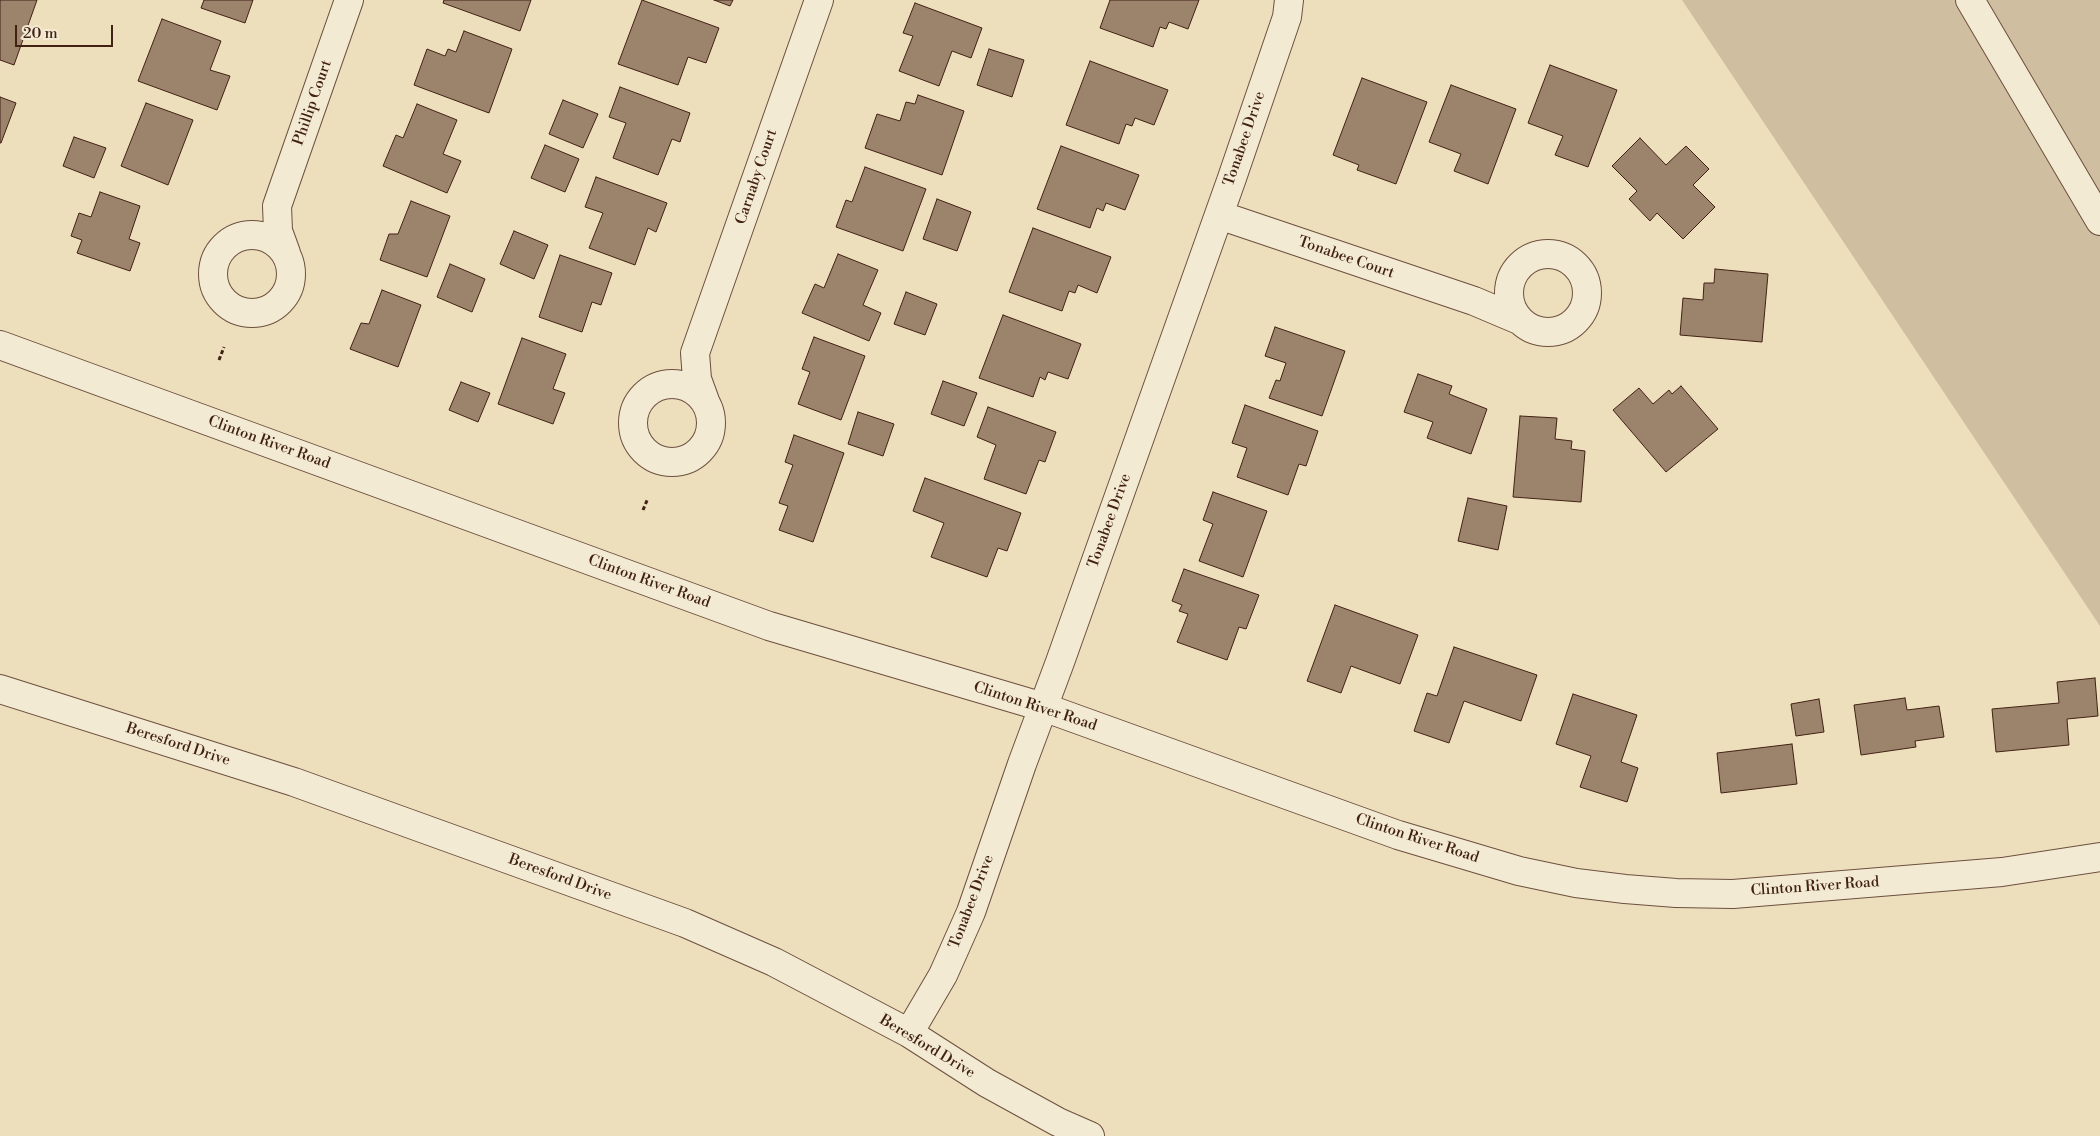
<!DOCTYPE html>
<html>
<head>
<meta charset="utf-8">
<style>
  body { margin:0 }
  #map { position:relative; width:2100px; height:1136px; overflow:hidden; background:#eddebc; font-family:"Libre Bodoni",serif }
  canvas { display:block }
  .scale { position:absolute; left:15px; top:25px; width:98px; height:22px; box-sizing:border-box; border:2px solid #422115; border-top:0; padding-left:6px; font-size:15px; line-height:18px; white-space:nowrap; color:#422115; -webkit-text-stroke:4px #f3ead3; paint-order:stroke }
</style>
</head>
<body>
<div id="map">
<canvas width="2100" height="1136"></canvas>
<div class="scale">20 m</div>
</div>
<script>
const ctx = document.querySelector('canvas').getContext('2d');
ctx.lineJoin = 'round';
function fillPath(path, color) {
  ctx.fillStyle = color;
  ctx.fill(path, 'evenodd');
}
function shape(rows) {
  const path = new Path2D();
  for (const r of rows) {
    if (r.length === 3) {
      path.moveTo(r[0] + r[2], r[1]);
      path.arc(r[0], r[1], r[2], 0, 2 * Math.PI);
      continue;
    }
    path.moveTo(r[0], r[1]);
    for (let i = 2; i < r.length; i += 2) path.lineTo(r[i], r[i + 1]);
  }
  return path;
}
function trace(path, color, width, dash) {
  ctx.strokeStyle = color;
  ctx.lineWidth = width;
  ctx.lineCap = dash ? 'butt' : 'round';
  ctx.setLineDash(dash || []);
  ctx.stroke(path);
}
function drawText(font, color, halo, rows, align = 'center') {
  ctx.font = font + ' "Libre Bodoni",serif';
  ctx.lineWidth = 4.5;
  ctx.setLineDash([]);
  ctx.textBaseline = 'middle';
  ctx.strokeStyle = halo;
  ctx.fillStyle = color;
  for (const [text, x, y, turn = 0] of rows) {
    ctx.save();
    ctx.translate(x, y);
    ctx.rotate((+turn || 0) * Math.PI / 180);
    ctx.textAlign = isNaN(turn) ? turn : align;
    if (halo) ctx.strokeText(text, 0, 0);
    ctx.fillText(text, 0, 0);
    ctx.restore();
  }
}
const green = shape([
  [1682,0,2100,0,2100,626,1979,445]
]);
const building = shape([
  [0,0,37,0,14,65,0,60,0,0],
  [204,0,253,0,245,23,201,8,204,0],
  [444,0,531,0,520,31,443,3,444,0],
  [642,0,719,28,706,63,688,57,678,85,618,64,642,0],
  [714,0,733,0,730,6,714,0],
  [1110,0,1199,0,1188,29,1169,22,1166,29,1160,27,1153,47,1100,28,1110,0],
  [915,3,982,28,971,58,952,51,939,86,899,71,913,36,903,33,915,3],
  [162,19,221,41,210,70,230,76,217,110,138,81,162,19],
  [464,31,512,49,489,113,414,85,427,49,445,56,448,49,456,52,464,31],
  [989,49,1024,60,1012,97,977,85,989,49],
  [1090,61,1168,90,1154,125,1135,118,1132,126,1126,124,1119,144,1066,125,1090,61],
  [1550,65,1617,90,1588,167,1555,155,1563,136,1528,123,1550,65],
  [1362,78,1427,102,1396,184,1357,170,1359,165,1333,155,1362,78],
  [1451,85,1516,109,1488,184,1454,171,1461,154,1429,142,1451,85],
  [620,87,690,113,680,142,672,139,658,175,613,158,626,123,609,117,620,87],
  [918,95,964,111,942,175,865,148,877,114,900,121,906,102,915,104,918,95],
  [0,97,16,103,1,143,0,143,0,97],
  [563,100,598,114,583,148,549,134,563,100],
  [146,103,193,120,168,185,121,166,146,103],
  [417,104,457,120,443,154,461,161,447,193,383,166,396,135,403,138,417,104],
  [74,137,106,148,94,178,63,166,74,137],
  [1640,138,1666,165,1686,146,1709,169,1693,185,1715,207,1683,239,1657,213,1650,221,1629,199,1637,191,1612,166,1640,138],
  [545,145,579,159,565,192,531,178,545,145],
  [1061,146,1139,175,1125,210,1106,203,1103,211,1097,208,1090,228,1037,209,1061,146],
  [865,167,926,189,903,251,836,227,846,200,852,202,865,167],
  [596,177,667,203,656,232,648,228,635,265,589,248,603,213,585,207,596,177],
  [100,192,140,206,129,239,140,243,130,271,77,253,82,240,71,236,79,213,91,217,100,192],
  [937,199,971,212,957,251,923,239,937,199],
  [411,201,450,216,427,277,380,260,389,234,398,234,411,201],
  [1033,228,1111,257,1097,293,1078,285,1075,293,1069,291,1062,311,1009,292,1033,228],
  [514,231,548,245,534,279,500,264,514,231],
  [838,254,878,270,863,305,881,313,869,341,802,313,815,284,824,288,838,254],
  [560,255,612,273,601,305,592,302,582,332,539,317,560,255],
  [450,264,485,279,472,312,437,297,450,264],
  [1715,269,1768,274,1762,342,1680,335,1683,298,1703,300,1704,283,1714,283,1715,269],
  [382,290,421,305,398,367,350,349,361,323,369,324,382,290],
  [906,292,937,304,925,335,894,324,906,292],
  [1003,315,1081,344,1068,379,1048,372,1045,380,1040,377,1033,397,979,378,1003,315],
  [1275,327,1345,351,1322,416,1269,398,1276,380,1280,381,1286,363,1265,356,1275,327],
  [814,337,865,356,841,420,798,404,810,372,802,369,814,337],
  [522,338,566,354,553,389,565,393,553,424,498,404,522,338],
  [1418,374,1452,386,1449,394,1487,409,1471,454,1427,438,1433,422,1404,412,1418,374],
  [943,381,977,393,964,426,931,414,943,381],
  [461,382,490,393,478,422,449,410,461,382],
  [1681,386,1718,429,1666,472,1613,410,1639,388,1653,404,1669,390,1672,394,1681,386],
  [1245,405,1318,431,1306,466,1299,464,1288,495,1237,477,1247,448,1232,443,1245,405],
  [988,407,1056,432,1045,462,1039,460,1026,494,984,479,996,445,977,437,988,407],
  [858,412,894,424,883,456,848,444,858,412],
  [1520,416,1557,418,1555,439,1572,441,1571,449,1585,451,1581,502,1513,497,1520,416],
  [794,435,844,453,813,542,779,530,788,506,779,503,793,465,785,462,794,435],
  [925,478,1021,513,1007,551,998,548,987,577,931,557,944,523,913,511,925,478],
  [1213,492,1267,511,1243,577,1199,561,1213,524,1203,520,1213,492],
  [1468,498,1507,506,1498,550,1458,541,1468,498],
  [1184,569,1259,595,1246,629,1239,627,1227,660,1177,642,1188,614,1179,611,1182,605,1172,601,1184,569],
  [1335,605,1418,635,1400,684,1351,666,1341,693,1307,681,1335,605],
  [1454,647,1537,675,1521,721,1464,701,1449,743,1414,731,1427,693,1437,696,1454,647],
  [2095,678,2098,716,2067,719,2069,745,1996,752,1992,709,2059,703,2057,682,2095,678],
  [1573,694,1637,715,1621,762,1638,768,1627,802,1580,787,1591,756,1556,744,1573,694],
  [1905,698,1907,710,1939,706,1944,737,1915,741,1916,747,1861,755,1854,705,1905,698],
  [1819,699,1824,732,1796,736,1791,704,1819,699],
  [1792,744,1797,784,1721,793,1717,753,1792,744]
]);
const path = shape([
  [219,360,224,347],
  [643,510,648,498]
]);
const minor = shape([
  [1970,0,2100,221],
  [1219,215,1474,301,1519,320],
  [252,274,39],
  [286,253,278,231,277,206,349,0],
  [1548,293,39],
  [0,345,769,626,1043,707,1398,835,1519,871,1576,883,1625,889,1676,893,1733,894,2002,872,2100,857],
  [672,423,39],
  [705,401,697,379,695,353,819,0],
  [0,689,294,782,685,923,774,962,909,1033,987,1083,1058,1122,1090,1136],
  [909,1033,943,975,971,912,1022,764,1060,662,1232,178,1287,17,1289,0]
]);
const streetNames = [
  ["Phillip Court",313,103,-71],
  ["Tonabee Drive",1245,139,-71],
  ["Carnaby Court",757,177,-71],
  ["Tonabee Court",1346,258,19],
  ["Clinton River Road",269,443,20],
  ["Tonabee Drive",1110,521,-70],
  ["Clinton River Road",649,582,20],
  ["Clinton River Road",1035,707,18],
  ["Beresford Drive",178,745,18],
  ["Clinton River Road",1417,839,18],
  ["Beresford Drive",560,878,20],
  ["Clinton River Road",1815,887,-4],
  ["Tonabee Drive",972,902,-69],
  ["Beresford Drive",927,1047,31]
];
fillPath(green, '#d0bea0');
fillPath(building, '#9b836c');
trace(building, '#422115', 1);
trace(minor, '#6d503f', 30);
trace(path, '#422115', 3, [4, 2.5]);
trace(minor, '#f3ead3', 28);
drawText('15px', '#422115', '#f3ead3', streetNames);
</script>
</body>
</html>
